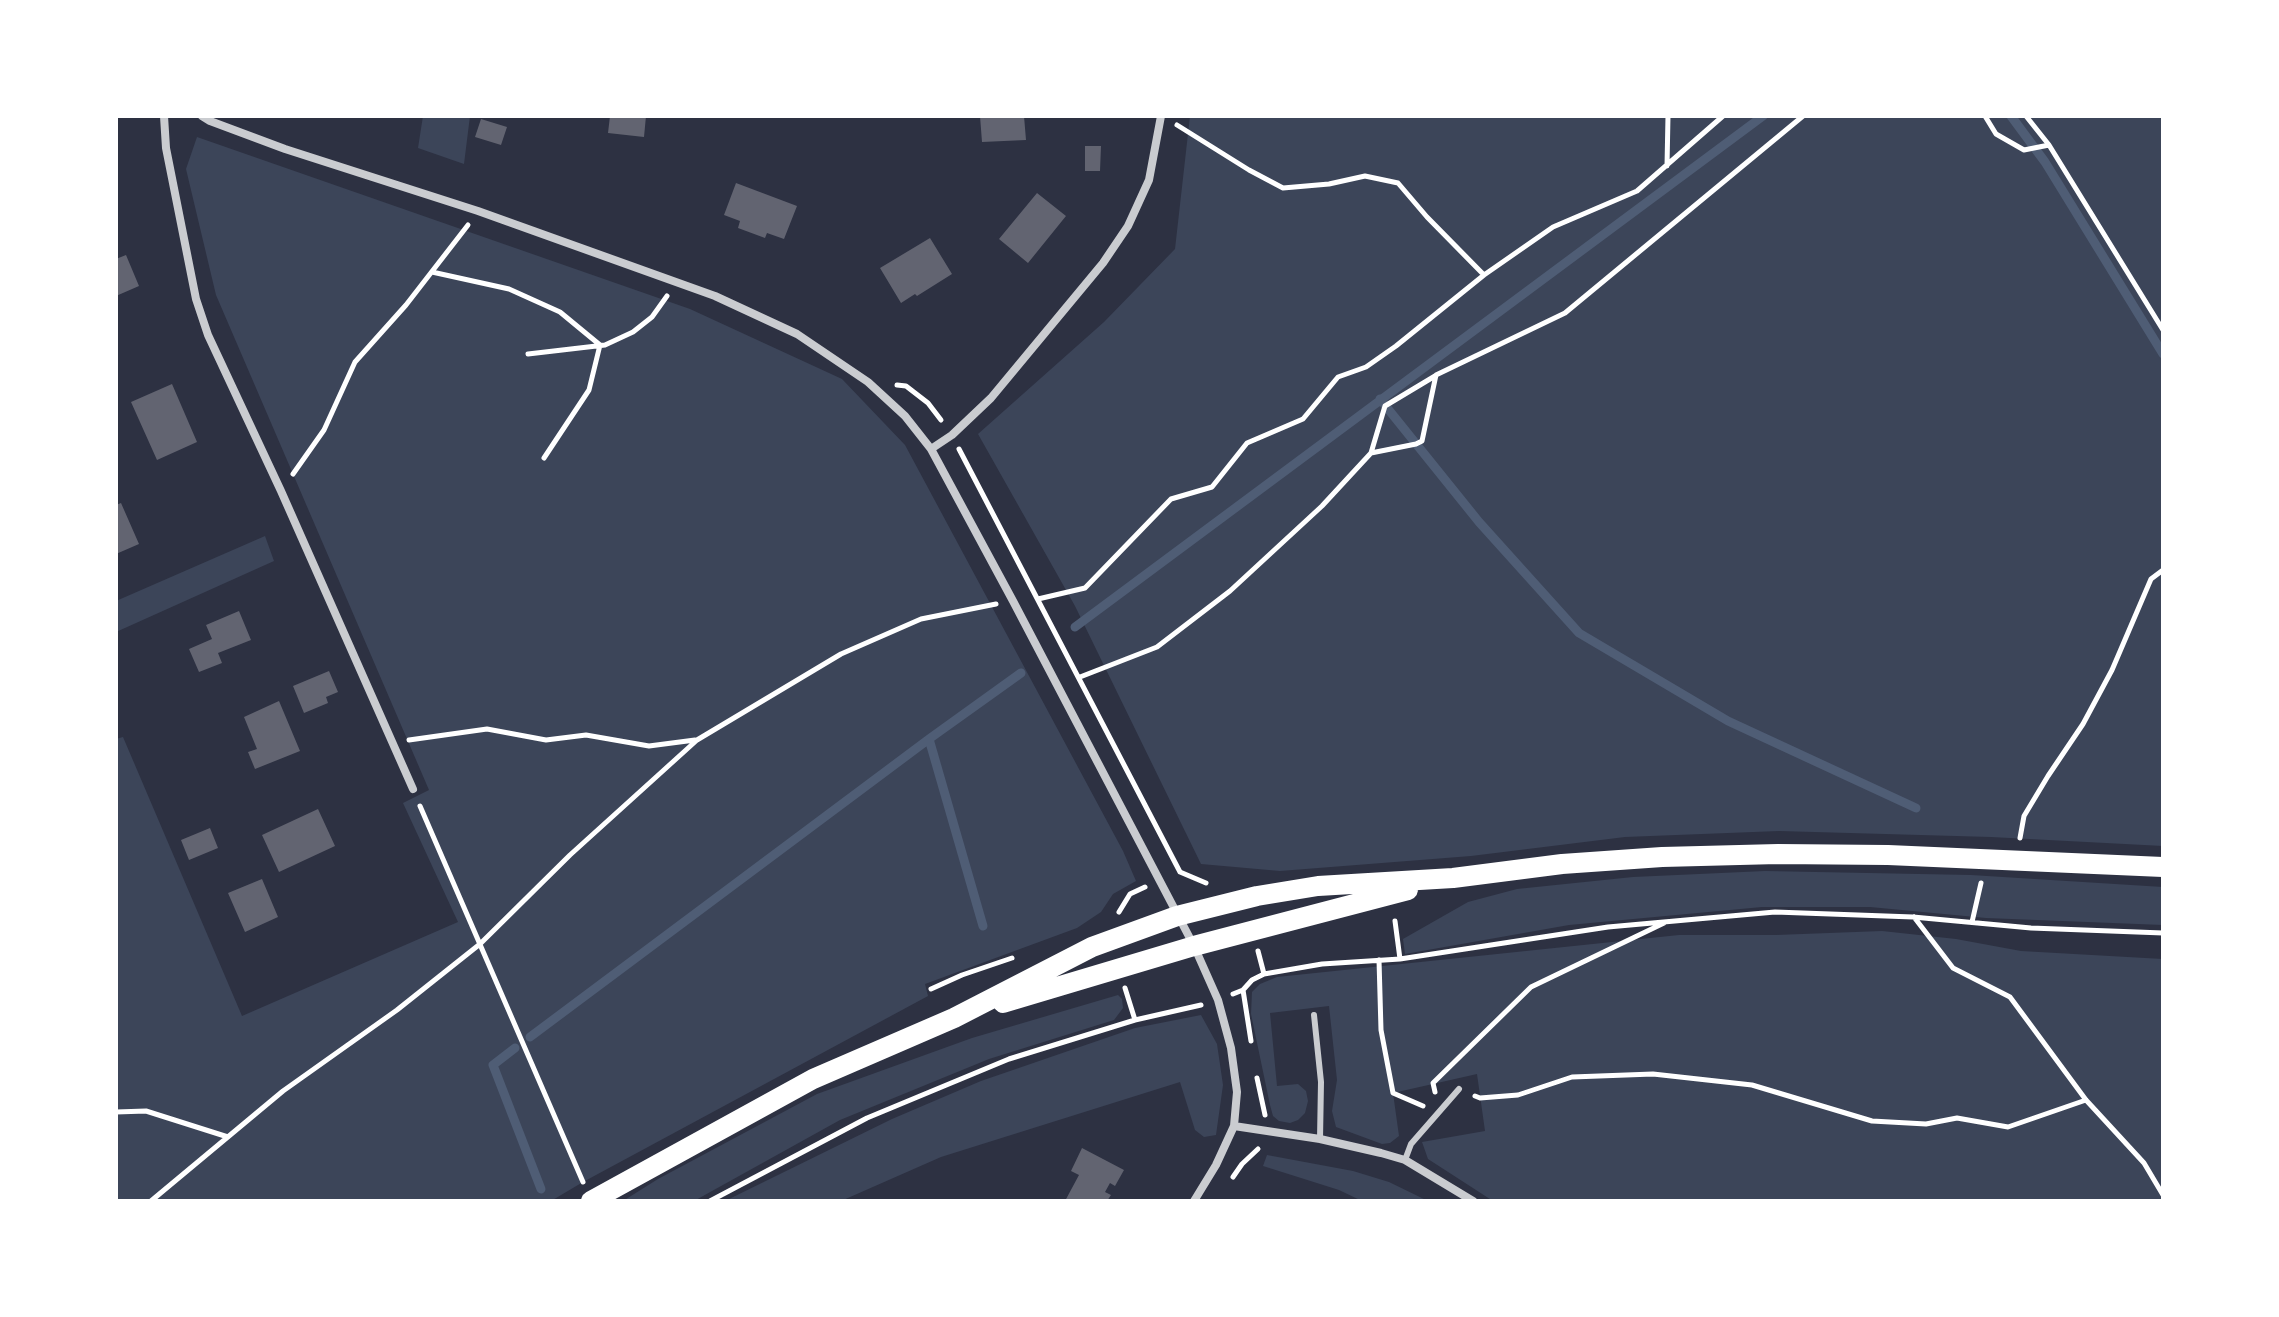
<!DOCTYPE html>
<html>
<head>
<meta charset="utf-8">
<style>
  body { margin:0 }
  #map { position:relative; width:2279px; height:1317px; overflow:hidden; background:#2d3142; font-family:"Golos Text",sans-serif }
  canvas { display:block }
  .frame { position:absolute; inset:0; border:118px solid #fff; pointer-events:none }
</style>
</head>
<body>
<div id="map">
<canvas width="2279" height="1317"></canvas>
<div class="frame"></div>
</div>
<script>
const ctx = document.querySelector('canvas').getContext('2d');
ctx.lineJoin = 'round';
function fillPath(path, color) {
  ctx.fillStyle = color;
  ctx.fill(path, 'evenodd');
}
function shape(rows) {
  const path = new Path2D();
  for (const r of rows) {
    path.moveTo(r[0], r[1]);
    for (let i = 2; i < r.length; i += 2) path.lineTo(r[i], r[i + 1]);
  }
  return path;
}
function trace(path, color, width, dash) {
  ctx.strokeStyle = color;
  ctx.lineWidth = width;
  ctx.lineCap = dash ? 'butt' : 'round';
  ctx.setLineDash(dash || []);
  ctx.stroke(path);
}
const green = shape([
  [423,116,470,116,464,164,418,148],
  [1190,116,2163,116,2163,846,1991,837,1779,831,1625,837,1471,856,1280,871,1201,864,1075,606,978,434,1104,322,1175,249],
  [197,137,690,309,842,379,905,445,1123,851,1136,881,1113,894,1101,912,1077,928,925,984,928,996,583,1182,551,1201,116,1201,116,739,123,737,242,1016,458,922,403,803,429,790,216,295,186,169],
  [265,536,274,561,116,632,116,601],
  [1765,871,1971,875,2163,887,2163,925,1986,918,1870,907,1762,907,1569,925,1405,954,1403,939,1468,902,1517,889,1633,877],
  [1882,931,1956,939,2021,951,2163,959,2163,1201,1493,1201,1428,1159,1422,1142,1485,1131,1477,1074,1393,1093,1399,1136,1390,1143,1382,1144,1336,1127,1332,1111,1337,1080,1329,1006,1270,1013,1277,1086,1298,1084,1306,1091,1308,1101,1305,1113,1298,1120,1290,1123,1279,1121,1273,1116,1270,1105,1251,1014,1252,992,1260,984,1277,977,1679,935,1776,935],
  [1118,995,1122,999,1123,1008,1114,1020,989,1059,840,1120,694,1201,623,1201,658,1179,817,1094,972,1038],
  [1201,1015,1217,1044,1223,1085,1216,1135,1204,1137,1195,1130,1180,1082,941,1157,841,1201,725,1201,892,1119,981,1081,1135,1028],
  [1267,1155,1353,1171,1389,1182,1428,1201,1362,1201,1339,1190,1263,1166]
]);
const stream = shape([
  [2011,116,2045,162,2163,354],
  [1380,399,1479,522,1579,633,1728,721,1916,808],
  [1075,627,1763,116],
  [929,739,983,926],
  [530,1037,929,739,1021,673],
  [515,1048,493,1065,541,1189]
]);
const building = shape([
  [610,116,646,116,644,137,608,133],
  [980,116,1024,116,1026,140,982,142],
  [481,119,507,127,501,145,475,137],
  [1085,146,1101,146,1100,171,1085,171],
  [736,183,797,206,784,239,767,233,765,238,738,228,740,221,724,215],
  [1037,193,1066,216,1028,263,999,239],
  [930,238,952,274,917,296,915,294,901,303,880,268],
  [126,255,139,286,116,296,116,259],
  [172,384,197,442,157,460,131,402],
  [121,503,139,544,116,554,116,505],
  [239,611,251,640,218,653,222,663,199,672,189,649,212,639,206,625],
  [329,671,338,692,326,697,328,703,304,713,293,686],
  [279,701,300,751,255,769,248,752,257,749,244,717],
  [318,809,335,846,279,872,262,835],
  [210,828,218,848,189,860,181,840],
  [262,879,278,917,245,932,228,893],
  [1082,1148,1124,1170,1115,1186,1110,1183,1105,1192,1111,1195,1107,1201,1065,1201,1079,1175,1071,1171]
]);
const path = shape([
  [1985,116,1996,134,2024,150,2049,145],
  [2026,116,2049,145,2163,330],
  [1177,125,1249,170,1283,188,1329,184,1365,176,1398,183,1427,217,1484,275],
  [1667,166,1668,116],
  [432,272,509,289,560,312,600,345,589,390,544,458],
  [528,354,605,345,633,332,652,317,667,296],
  [897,385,906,386,928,403,941,420],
  [959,449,1180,872,1206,883],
  [1371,453,1385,406,1435,376],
  [293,474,324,430,355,362,406,305,468,225],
  [1038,599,1085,588,1171,499,1212,487,1247,443,1303,419,1338,377,1366,367,1396,346,1484,275,1553,227,1637,191,1723,116],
  [1080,677,1157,647,1230,591,1322,506,1371,453,1416,444,1422,441,1436,375,1565,313,1803,116],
  [409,740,487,729,546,740,586,735,649,746,695,740],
  [420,806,583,1182],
  [2020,838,2024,816,2048,776,2083,724,2112,670,2151,579,2163,570],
  [1119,912,1130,894,1145,887],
  [1914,917,1953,968,2010,997,2086,1100,2144,1163,2163,1195],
  [1395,921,1400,959],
  [1972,922,1981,883],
  [1258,951,1264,974],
  [1379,960,1381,1030,1393,1093,1423,1106],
  [1125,988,1135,1020],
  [931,989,962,975,1012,958],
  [1243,990,1251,1041],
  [1233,994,1243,990,1252,980,1264,974,1322,964,1400,959,1608,927,1775,912,1913,917,2031,928,2163,933],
  [1257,1078,1265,1115],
  [1435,1092,1433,1083,1531,987,1664,923],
  [1475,1096,1480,1098,1518,1095,1572,1077,1653,1074,1752,1085,1872,1121,1926,1124,1957,1118,2008,1127,2086,1100],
  [116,1112,146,1111,228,1137],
  [1233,1177,1242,1164,1258,1149],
  [151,1201,283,1091,397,1010,480,944,570,855,697,740,841,654,921,619,996,604],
  [710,1201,867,1118,1009,1059,1135,1020,1201,1005]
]);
const service = shape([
  [1314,1015,1321,1082,1320,1139],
  [1405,1160,1411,1144,1459,1089]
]);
const minor = shape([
  [164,116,166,148,196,299,208,335,281,491,413,789],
  [202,116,210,121,285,149,478,211,715,296,797,334,868,382,905,416,931,449,1013,601,1194,946,1218,1000,1231,1048,1237,1092,1234,1126,1216,1165,1194,1201],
  [931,449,952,435,991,398,1103,263,1128,226,1149,180,1161,116],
  [1234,1126,1320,1139,1381,1153,1405,1160,1473,1201]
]);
const primary = shape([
  [1003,1003,1194,946,1408,890],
  [591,1201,813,1079,954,1018,1092,947,1177,916,1257,896,1318,886,1453,878,1562,864,1662,857,1778,854,1888,855,2163,867]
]);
fillPath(green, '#3c4559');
trace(stream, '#4f5d75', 9);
fillPath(building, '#626471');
trace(path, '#fff', 5);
trace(service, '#caccd0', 6);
trace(minor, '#caccd0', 8);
trace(primary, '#fff', 20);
</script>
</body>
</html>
